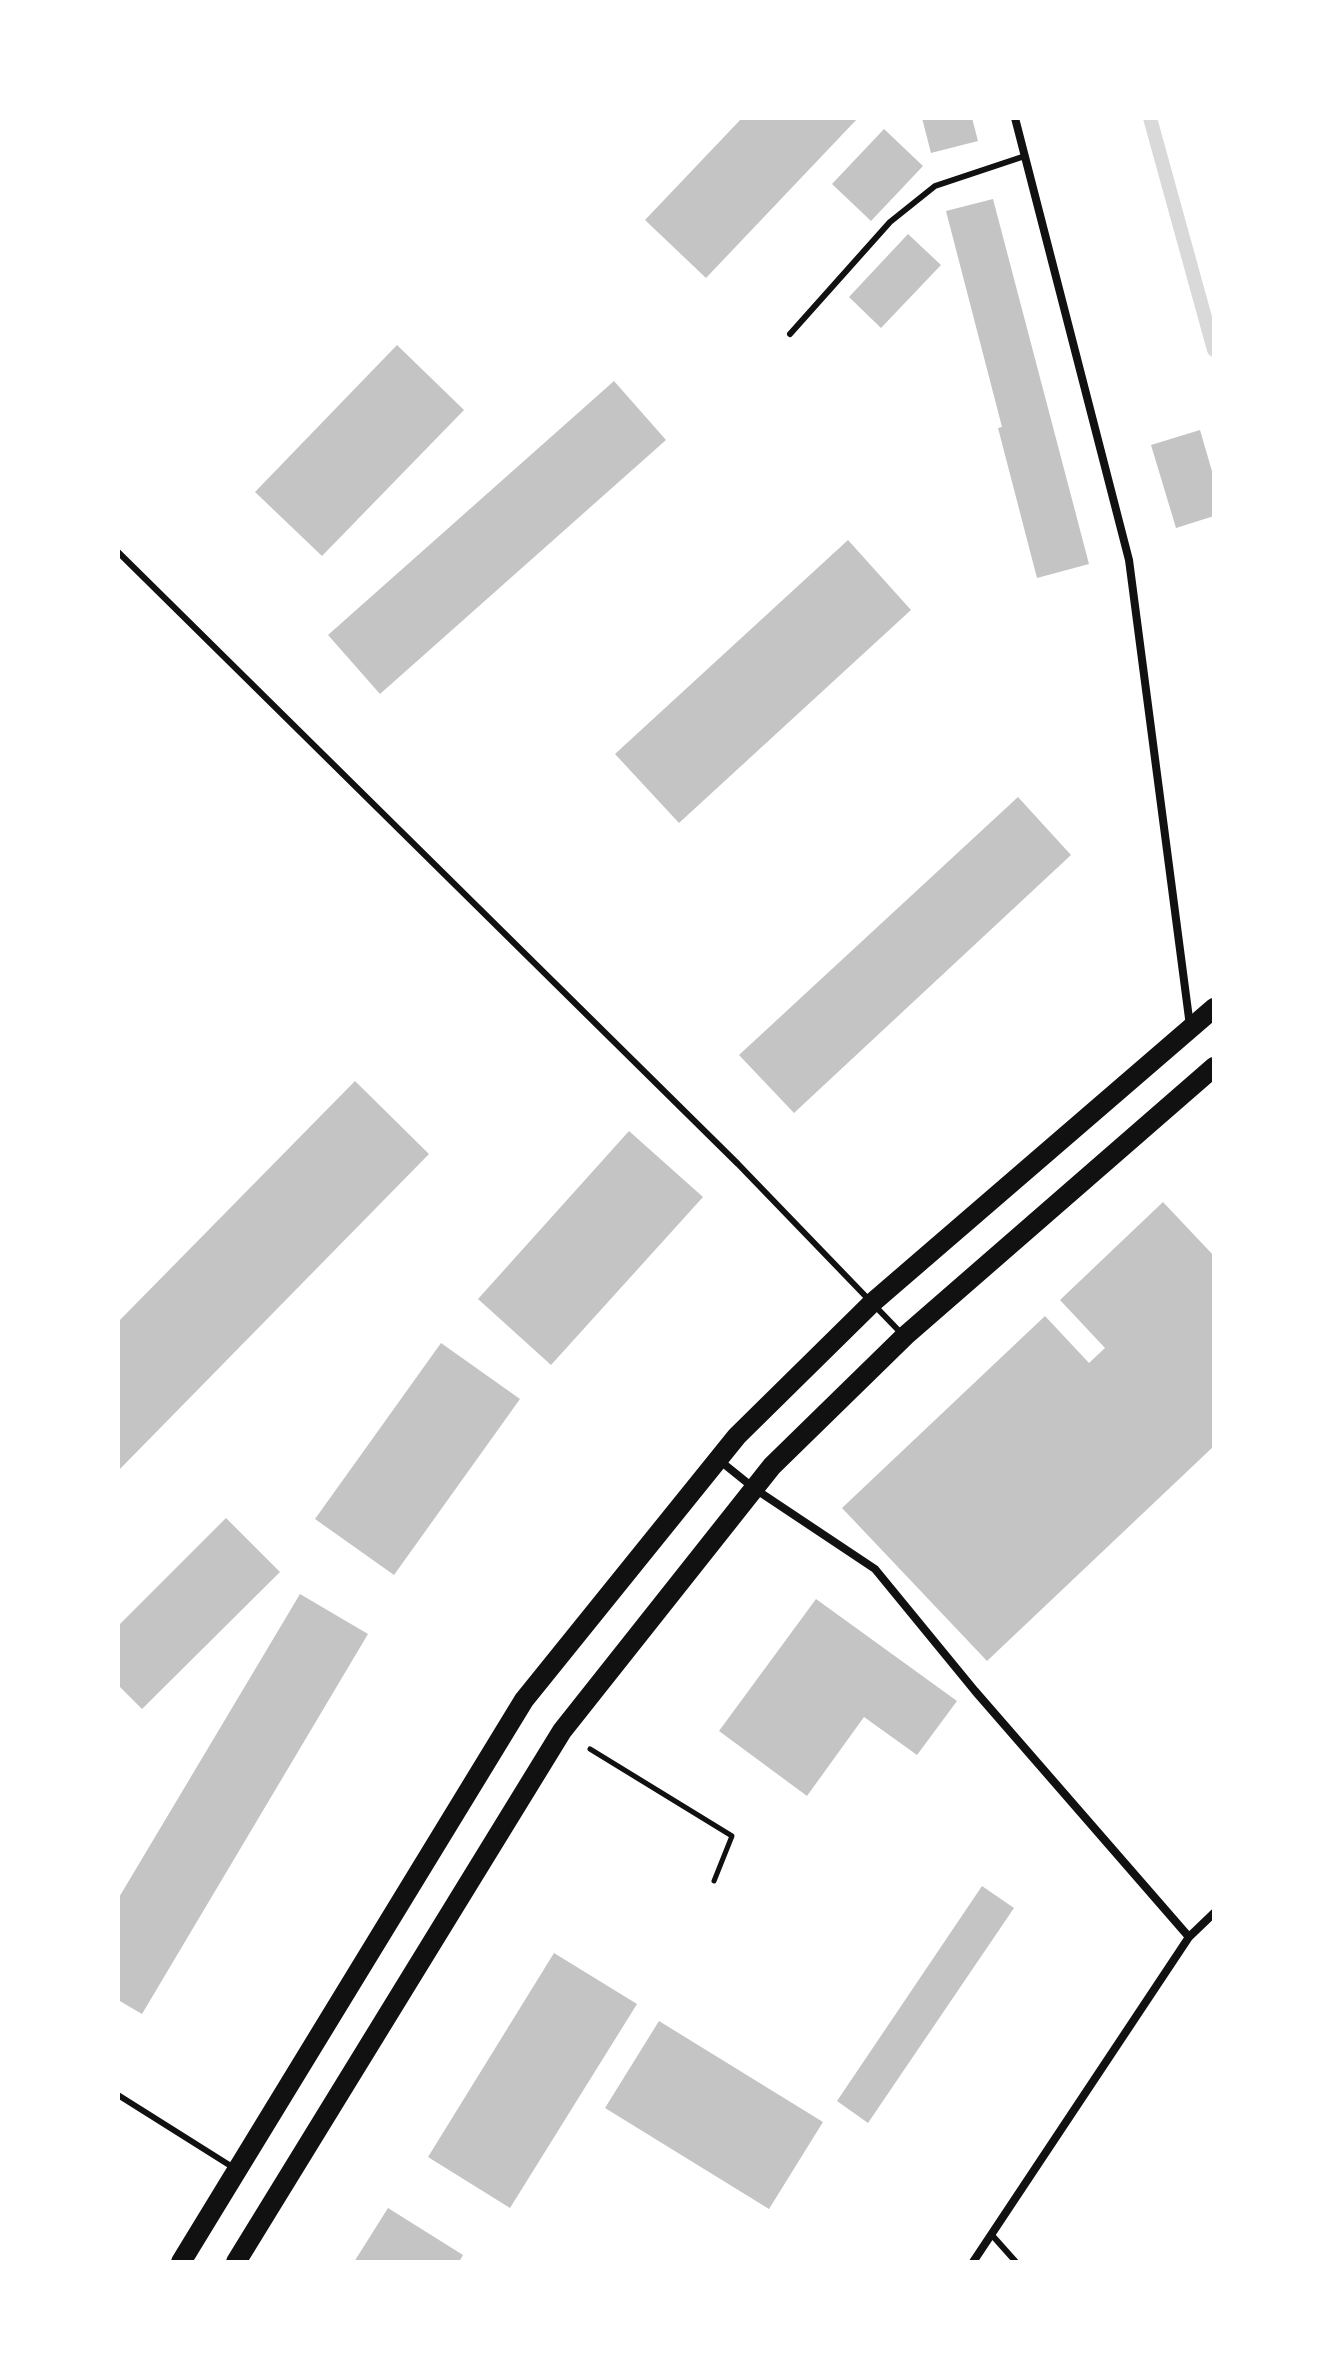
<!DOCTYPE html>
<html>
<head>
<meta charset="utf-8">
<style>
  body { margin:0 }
  #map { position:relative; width:1332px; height:2380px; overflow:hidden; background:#fff; font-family:Poppins,sans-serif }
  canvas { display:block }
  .frame { position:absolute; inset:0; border:120px solid #fff; pointer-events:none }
</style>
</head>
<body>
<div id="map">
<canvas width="1332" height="2380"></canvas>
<div class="frame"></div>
</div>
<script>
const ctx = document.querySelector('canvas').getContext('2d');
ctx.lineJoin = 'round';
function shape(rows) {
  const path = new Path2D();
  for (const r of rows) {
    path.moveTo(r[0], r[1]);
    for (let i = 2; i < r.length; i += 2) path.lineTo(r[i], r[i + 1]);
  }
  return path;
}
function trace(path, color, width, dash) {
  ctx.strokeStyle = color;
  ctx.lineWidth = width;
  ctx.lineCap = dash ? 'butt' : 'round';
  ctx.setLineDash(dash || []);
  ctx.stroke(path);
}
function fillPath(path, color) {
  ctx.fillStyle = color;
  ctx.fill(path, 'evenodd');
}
const stream = shape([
  [1150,118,1214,350]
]);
const building = shape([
  [742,118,858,118,706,278,645,220],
  [922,118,972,118,978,141,931,153],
  [884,129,923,166,871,221,832,184],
  [993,199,1089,564,1037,578,998,428,1002,427,946,211],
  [908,234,941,265,881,328,849,297],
  [397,345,464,410,322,556,255,492],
  [614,381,666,440,380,694,328,635],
  [1200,430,1214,478,1214,516,1176,528,1151,445],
  [848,540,911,610,679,823,615,754],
  [1018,797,1071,855,794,1113,739,1055],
  [355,1081,429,1154,118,1471,118,1322],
  [629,1131,703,1197,551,1365,478,1299],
  [1163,1202,1214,1256,1214,1446,987,1661,842,1508,1045,1316,1089,1363,1105,1348,1060,1300],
  [441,1343,520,1399,394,1575,315,1519],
  [226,1518,280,1572,142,1709,118,1685,118,1626],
  [300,1594,368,1634,142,2014,118,2000,118,1899],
  [816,1599,957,1701,917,1755,864,1717,807,1796,719,1731],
  [982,1886,1014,1908,868,2123,837,2101],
  [554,1953,637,2004,510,2208,428,2157],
  [659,2021,823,2122,769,2209,605,2108],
  [388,2208,463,2255,459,2262,354,2262]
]);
const path = shape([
  [590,1749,732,1836,714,1881]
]);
const service = shape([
  [790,334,890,222,935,186,1025,156],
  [118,552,738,1164,902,1334],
  [118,2095,234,2168],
  [991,2234,1016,2262]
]);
const minor = shape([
  [1015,118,1129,560,1190,1026],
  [719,1460,755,1489,875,1569,975,1691,1189,1937],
  [973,2262,1189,1937,1214,1913]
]);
const primary = shape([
  [181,2262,524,1700,737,1436,872,1303,1214,1008],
  [236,2262,562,1731,772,1466,905,1336,1214,1067]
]);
trace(stream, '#d9d9d9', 14);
fillPath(building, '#c4c4c4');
trace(path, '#111', 5);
trace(service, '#111', 6);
trace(minor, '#111', 8);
trace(primary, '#111', 20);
</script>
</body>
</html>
